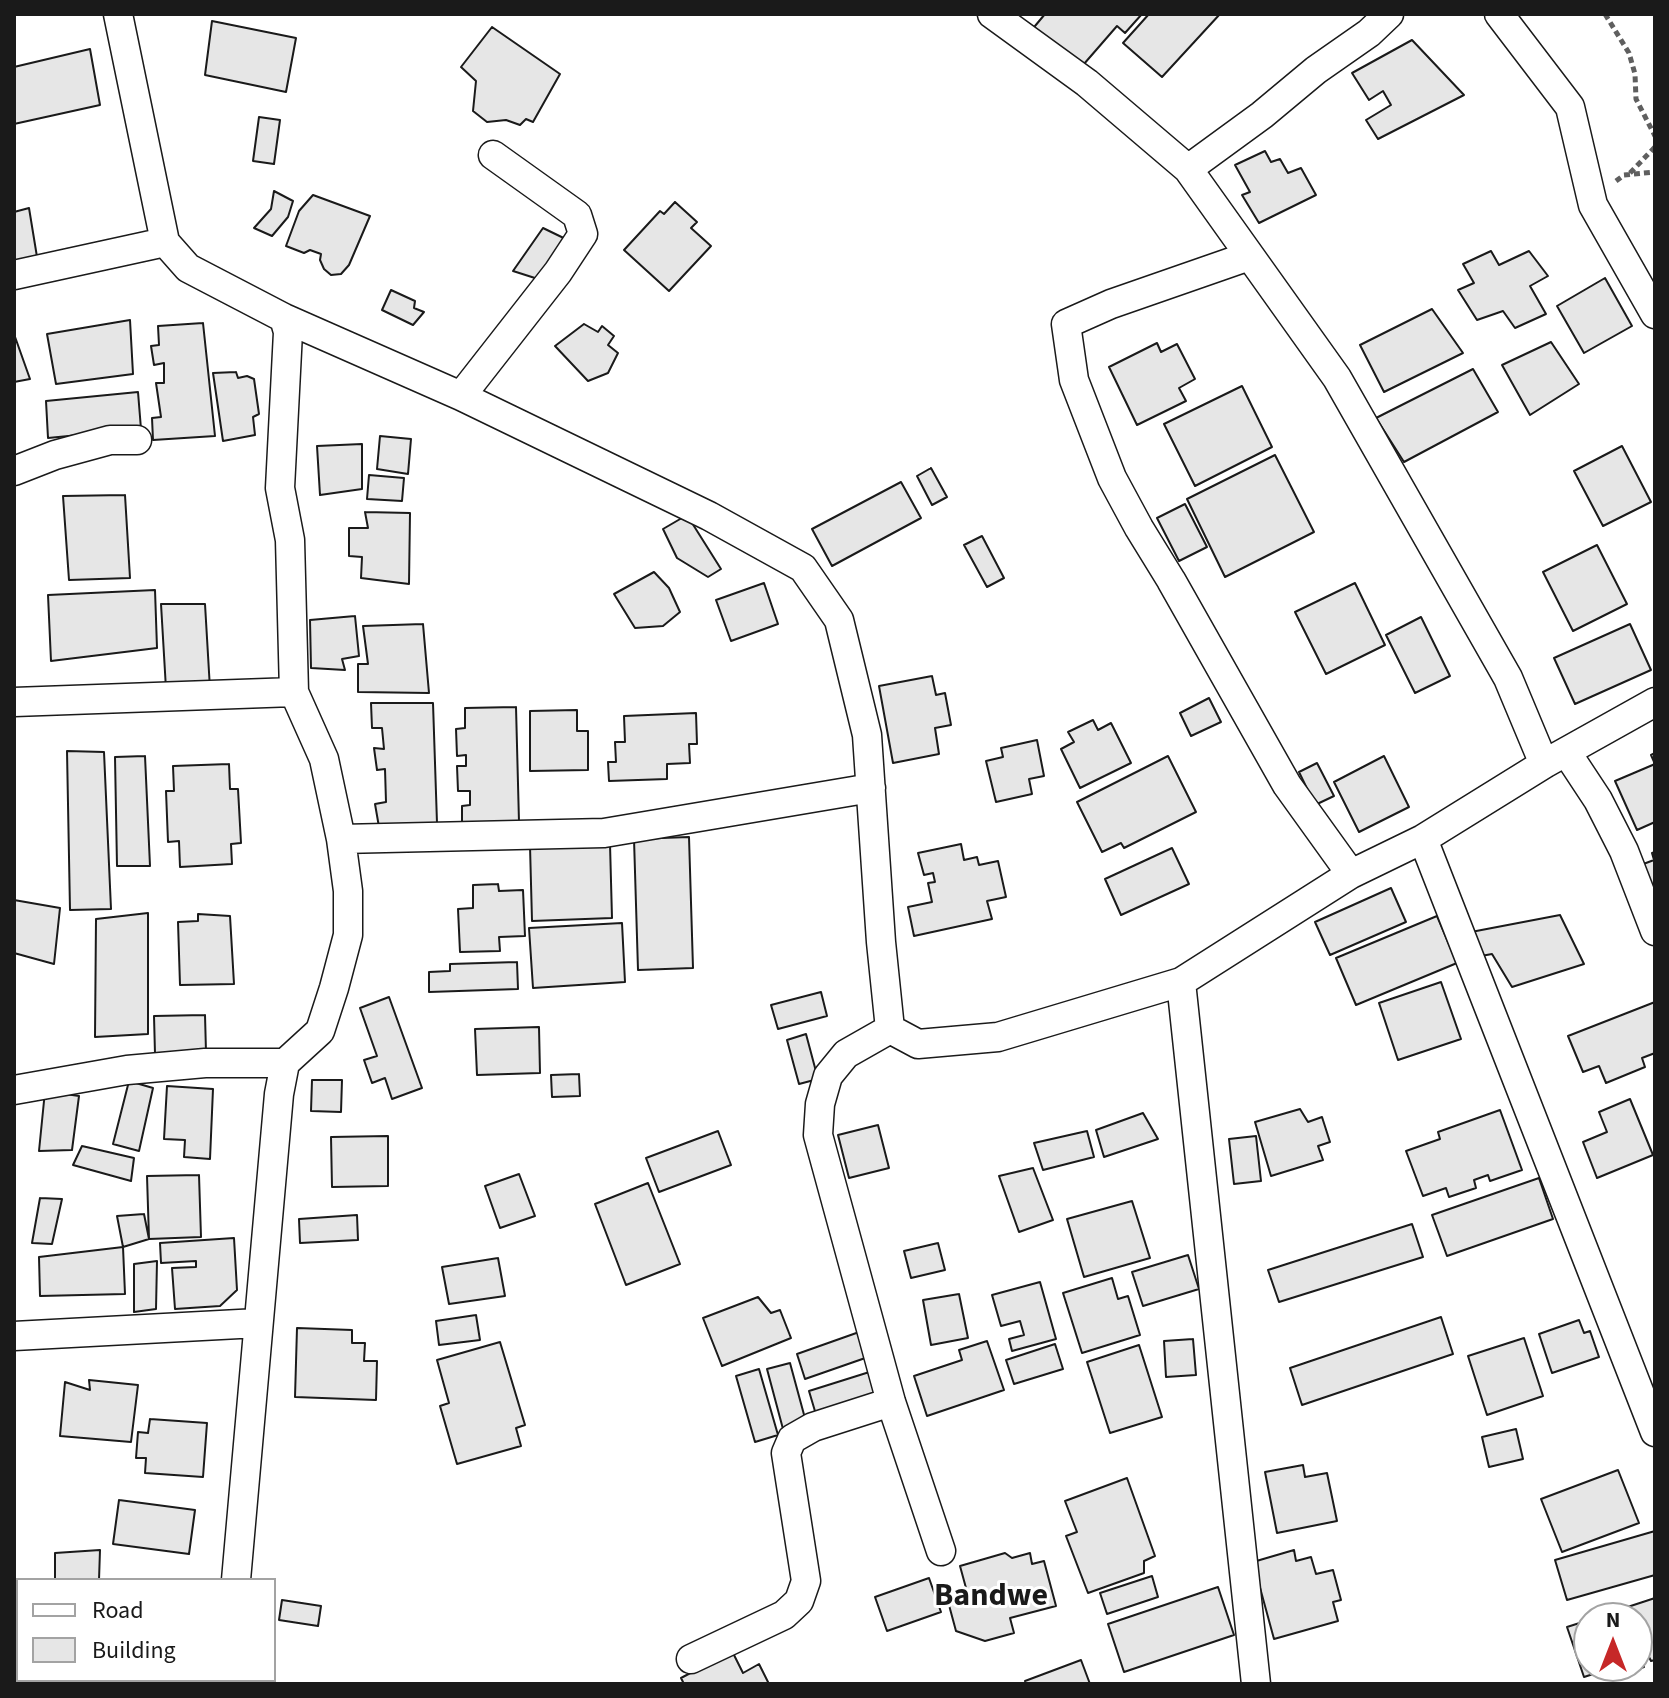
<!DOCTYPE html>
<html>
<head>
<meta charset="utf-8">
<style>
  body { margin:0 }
  #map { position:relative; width:1669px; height:1698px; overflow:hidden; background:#fff; font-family:"Source Sans 3",sans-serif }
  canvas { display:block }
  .frame { position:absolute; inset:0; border:16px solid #1a1a1a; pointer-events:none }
  .legend { position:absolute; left:16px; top:1578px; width:260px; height:104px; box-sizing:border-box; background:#fff; border:2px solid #a3a3a3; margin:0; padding:10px 14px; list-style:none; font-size:24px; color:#1a1a1a }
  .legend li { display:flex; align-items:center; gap:16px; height:40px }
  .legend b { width:40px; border:2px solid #a3a3a3 }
  .north { position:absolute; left:1573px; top:1602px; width:80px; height:80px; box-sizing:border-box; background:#fff; border:2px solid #a3a3a3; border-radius:50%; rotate:0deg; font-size:22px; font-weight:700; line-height:32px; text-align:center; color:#1a1a1a }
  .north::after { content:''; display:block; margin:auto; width:28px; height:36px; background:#c62828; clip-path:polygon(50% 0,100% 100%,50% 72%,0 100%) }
</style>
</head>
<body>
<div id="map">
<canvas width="1669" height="1698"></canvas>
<div class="frame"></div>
<ul class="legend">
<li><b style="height:10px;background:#fff"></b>Road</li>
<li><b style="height:22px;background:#e6e6e6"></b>Building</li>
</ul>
<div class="north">N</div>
</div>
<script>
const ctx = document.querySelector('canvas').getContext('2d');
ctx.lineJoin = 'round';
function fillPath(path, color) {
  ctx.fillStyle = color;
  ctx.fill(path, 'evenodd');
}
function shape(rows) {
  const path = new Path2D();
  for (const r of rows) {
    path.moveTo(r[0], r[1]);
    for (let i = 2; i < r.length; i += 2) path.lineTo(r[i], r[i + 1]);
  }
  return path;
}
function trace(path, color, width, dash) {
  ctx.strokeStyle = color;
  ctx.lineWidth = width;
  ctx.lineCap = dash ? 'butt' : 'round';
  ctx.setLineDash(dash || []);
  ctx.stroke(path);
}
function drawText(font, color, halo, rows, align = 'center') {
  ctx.font = font + ' "Source Sans 3",sans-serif';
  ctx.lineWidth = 6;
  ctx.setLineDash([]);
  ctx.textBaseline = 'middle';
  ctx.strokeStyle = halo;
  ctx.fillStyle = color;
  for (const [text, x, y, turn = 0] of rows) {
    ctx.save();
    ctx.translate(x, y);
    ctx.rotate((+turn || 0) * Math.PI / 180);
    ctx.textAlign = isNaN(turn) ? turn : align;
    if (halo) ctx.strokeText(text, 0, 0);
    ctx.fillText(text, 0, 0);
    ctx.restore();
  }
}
const building = shape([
  [1045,14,1142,14,1125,33,1117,26,1077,72,1030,32,1045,14],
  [1149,14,1220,14,1162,77,1123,43,1149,14],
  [212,21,296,38,286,92,205,75,212,21],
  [492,27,560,74,533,122,526,119,520,125,506,120,487,122,473,111,476,81,461,67,492,27],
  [1412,40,1464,95,1378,139,1366,120,1391,105,1383,91,1369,100,1352,73,1412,40],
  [90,49,100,105,14,124,14,67,90,49],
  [259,117,280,120,274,164,253,161,259,117],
  [1265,151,1271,162,1280,159,1288,173,1301,168,1316,195,1259,223,1242,195,1250,192,1235,165,1265,151],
  [274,191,293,201,288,217,272,236,254,228,271,209,274,191],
  [313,195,370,216,349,265,341,274,331,275,324,269,320,260,321,254,310,250,304,253,286,246,299,211,313,195],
  [675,202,697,222,691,228,711,246,669,291,624,250,660,211,664,214,675,202],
  [29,208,38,263,14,270,14,212,29,208],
  [543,228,576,244,538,279,513,271,543,228],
  [1491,251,1499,265,1529,251,1548,276,1530,286,1546,314,1515,328,1503,311,1477,320,1458,290,1474,283,1463,264,1491,251],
  [1605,278,1632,326,1584,353,1557,306,1605,278],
  [391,290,415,301,414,308,424,312,413,325,382,310,391,290],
  [1432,309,1463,353,1384,392,1360,345,1432,309],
  [130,320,133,374,56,384,47,334,130,320],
  [203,323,215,436,153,440,152,418,161,417,156,383,164,383,164,363,154,365,151,346,159,345,158,326,203,323],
  [584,324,598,332,602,326,614,336,608,345,618,353,608,373,588,381,555,346,584,324],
  [14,334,30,379,14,382,14,334],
  [1551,342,1579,384,1530,415,1502,365,1551,342],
  [1157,343,1161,352,1177,344,1195,379,1179,388,1186,401,1137,425,1109,367,1157,343],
  [1473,369,1498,412,1404,462,1376,418,1473,369],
  [236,372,238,378,247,376,254,379,259,414,253,417,255,435,223,441,213,373,236,372],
  [1242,386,1272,447,1195,486,1164,424,1242,386],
  [138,392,141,429,48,438,46,401,138,392],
  [380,436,411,439,408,474,377,469,380,436],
  [362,444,362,489,320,495,317,446,362,444],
  [1622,446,1651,502,1603,526,1574,471,1622,446],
  [1275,455,1314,532,1225,577,1187,499,1275,455],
  [931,468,947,497,932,505,917,476,931,468],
  [369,475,404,478,402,501,367,499,369,475],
  [901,482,921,518,832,566,812,529,901,482],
  [125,495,130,578,69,580,63,496,125,495],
  [1185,504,1207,547,1179,561,1157,518,1185,504],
  [365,512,410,513,409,584,361,578,362,557,349,556,349,528,368,528,365,512],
  [687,515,721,569,708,577,677,558,663,529,687,515],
  [982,536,1004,578,987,587,964,545,982,536],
  [1597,545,1627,604,1573,631,1543,572,1597,545],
  [654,572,669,588,680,612,663,626,635,628,614,594,654,572],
  [764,583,778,624,731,641,716,600,764,583],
  [1355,583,1385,645,1326,674,1295,612,1355,583],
  [155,590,157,648,51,661,48,595,155,590],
  [161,604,205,604,210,689,166,689,161,604],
  [355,616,359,656,342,659,345,670,311,668,310,620,355,616],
  [1421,617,1450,676,1415,693,1386,635,1421,617],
  [423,624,429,693,358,692,358,664,368,664,363,626,423,624],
  [1630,624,1651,670,1575,704,1554,658,1630,624],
  [932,676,936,695,945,693,951,725,935,728,939,754,893,763,879,686,932,676],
  [1209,698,1221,722,1191,736,1180,713,1209,698],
  [371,703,433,703,437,823,379,827,375,804,386,802,385,769,377,770,374,748,384,749,382,728,372,728,371,703],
  [516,707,519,822,462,823,462,806,470,805,470,791,458,791,457,766,466,766,466,755,457,756,456,729,465,728,465,708,516,707],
  [577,710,577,731,588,731,588,770,530,771,530,711,577,710],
  [696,713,697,744,689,744,690,763,667,764,667,779,609,781,608,762,616,762,615,742,625,742,624,716,696,713],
  [1093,720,1098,730,1111,723,1131,763,1080,788,1061,749,1074,742,1068,732,1093,720],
  [1037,740,1044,776,1029,779,1032,794,996,802,986,761,1003,757,1001,748,1037,740],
  [67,751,104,752,111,909,70,910,67,751],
  [1655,753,1655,822,1637,830,1615,781,1655,764,1651,755,1655,753],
  [145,756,150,866,117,866,115,757,145,756],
  [1168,756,1196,812,1124,848,1121,843,1102,852,1077,802,1168,756],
  [1384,756,1409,807,1359,832,1334,782,1384,756],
  [1317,763,1334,796,1315,805,1299,772,1317,763],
  [229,764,230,789,238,789,241,843,231,844,232,864,180,867,179,841,168,842,166,791,174,791,173,766,229,764],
  [689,837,693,968,638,970,634,839,689,837],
  [610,844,612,918,532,921,530,846,610,844],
  [961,844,964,860,977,857,979,865,998,861,1006,897,987,901,992,919,914,936,908,907,932,902,928,883,935,882,933,873,924,875,918,853,961,844],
  [1172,848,1189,884,1121,915,1105,879,1172,848],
  [1655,852,1655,910,1638,866,1654,860,1652,853,1655,852],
  [498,884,499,891,523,890,525,936,499,937,500,951,460,952,458,909,473,908,473,885,498,884],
  [1391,888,1406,922,1330,955,1315,922,1391,888],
  [14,900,60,908,54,964,14,953,14,900],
  [148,913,148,1034,95,1037,96,919,148,913],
  [198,914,230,916,234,984,180,985,178,922,198,921,198,914],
  [1560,915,1584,964,1512,987,1492,954,1481,956,1471,932,1560,915],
  [1437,916,1457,963,1356,1005,1336,958,1437,916],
  [622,923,625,982,533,988,529,928,622,923],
  [517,962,518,989,429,992,429,972,450,971,450,964,517,962],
  [1441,982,1461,1039,1398,1060,1379,1003,1441,982],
  [821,992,827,1016,778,1029,771,1005,821,992],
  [389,997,422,1088,392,1099,385,1078,372,1083,364,1060,377,1056,360,1008,389,997],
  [1655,1002,1655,1053,1642,1058,1645,1067,1606,1083,1599,1066,1583,1072,1568,1036,1655,1002],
  [205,1015,206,1052,155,1054,154,1016,205,1015],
  [539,1027,540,1073,477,1075,475,1029,539,1027],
  [806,1034,818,1079,799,1084,787,1040,806,1034],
  [579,1074,580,1096,552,1097,551,1075,579,1074],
  [312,1080,342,1080,341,1112,311,1111,312,1080],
  [129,1081,153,1088,139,1151,113,1144,129,1081],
  [167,1086,213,1089,210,1159,184,1157,185,1140,164,1139,167,1086],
  [45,1091,79,1096,72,1150,39,1151,45,1091],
  [1630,1099,1653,1155,1597,1178,1583,1142,1607,1132,1599,1112,1630,1099],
  [1300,1109,1308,1122,1322,1117,1330,1142,1318,1146,1323,1160,1271,1176,1255,1122,1300,1109],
  [1500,1110,1522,1170,1490,1181,1488,1175,1474,1180,1476,1188,1449,1197,1446,1188,1423,1196,1406,1151,1440,1139,1438,1132,1500,1110],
  [1143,1113,1158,1139,1104,1157,1096,1130,1143,1113],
  [878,1125,889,1168,849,1178,838,1135,878,1125],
  [718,1131,731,1165,659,1192,646,1158,718,1131],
  [1087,1131,1094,1157,1043,1170,1034,1143,1087,1131],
  [388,1136,388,1186,332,1187,331,1137,388,1136],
  [1256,1136,1261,1181,1234,1184,1229,1139,1256,1136],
  [82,1146,134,1158,131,1181,73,1165,82,1146],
  [1033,1168,1053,1220,1019,1232,999,1176,1033,1168],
  [519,1174,535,1216,500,1228,485,1186,519,1174],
  [199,1175,201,1237,149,1239,147,1176,199,1175],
  [1539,1178,1553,1219,1447,1256,1432,1215,1539,1178],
  [648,1183,680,1264,626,1285,595,1204,648,1183],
  [40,1198,62,1199,52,1244,32,1243,40,1198],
  [1132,1201,1150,1258,1084,1277,1067,1219,1132,1201],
  [144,1214,149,1239,123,1247,117,1216,144,1214],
  [357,1215,358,1240,300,1243,299,1219,357,1215],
  [1412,1224,1423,1257,1279,1302,1268,1270,1412,1224],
  [234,1238,237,1290,220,1306,175,1309,172,1268,196,1267,196,1261,161,1263,160,1243,234,1238],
  [938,1243,945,1270,911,1278,904,1251,938,1243],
  [123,1247,125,1294,40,1296,39,1257,123,1247],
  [1188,1255,1199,1289,1143,1306,1132,1272,1188,1255],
  [498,1258,505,1296,449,1304,442,1267,498,1258],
  [157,1261,156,1309,134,1312,134,1264,157,1261],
  [1112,1278,1118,1299,1128,1296,1140,1335,1082,1353,1063,1293,1112,1278],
  [1040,1282,1056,1339,1012,1351,1009,1339,1024,1335,1020,1321,1001,1326,992,1295,1040,1282],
  [959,1294,968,1338,931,1345,923,1300,959,1294],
  [758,1297,771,1313,780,1310,791,1338,722,1366,703,1318,758,1297],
  [476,1315,480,1340,439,1345,436,1321,476,1315],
  [1441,1317,1453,1354,1302,1405,1290,1368,1441,1317],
  [1579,1320,1584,1333,1590,1331,1599,1357,1552,1373,1539,1334,1579,1320],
  [297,1328,352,1330,352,1343,365,1343,364,1361,377,1361,376,1400,295,1397,297,1328],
  [862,1331,871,1356,805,1379,797,1354,862,1331],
  [1524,1338,1543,1396,1487,1415,1468,1356,1524,1338],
  [1193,1339,1196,1375,1166,1377,1164,1341,1193,1339],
  [987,1341,1004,1390,927,1416,914,1376,962,1360,959,1350,987,1341],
  [500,1342,525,1425,516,1428,521,1446,457,1464,440,1406,449,1403,437,1360,500,1342],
  [1055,1344,1063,1369,1014,1384,1006,1360,1055,1344],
  [1139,1345,1162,1417,1110,1433,1087,1362,1139,1345],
  [790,1363,806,1422,783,1429,767,1369,790,1363],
  [759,1369,778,1435,755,1442,736,1376,759,1369],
  [879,1369,887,1396,817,1418,809,1391,879,1369],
  [89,1380,138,1385,131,1442,60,1436,65,1382,90,1390,89,1380],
  [150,1419,207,1423,203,1477,145,1473,146,1458,136,1458,138,1432,148,1433,150,1419],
  [1516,1429,1523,1459,1489,1467,1482,1437,1516,1429],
  [1303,1465,1305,1477,1327,1473,1337,1521,1277,1533,1265,1472,1303,1465],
  [1618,1470,1639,1523,1562,1552,1541,1499,1618,1470],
  [1127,1478,1155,1556,1144,1561,1144,1573,1088,1593,1066,1536,1077,1532,1065,1501,1127,1478],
  [119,1500,195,1510,189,1554,113,1544,119,1500],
  [1655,1531,1655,1575,1567,1600,1555,1560,1655,1531],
  [100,1550,99,1580,55,1580,55,1553,100,1550],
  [1294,1550,1296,1561,1311,1557,1316,1574,1333,1570,1341,1600,1333,1602,1338,1621,1274,1639,1253,1562,1294,1550],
  [1005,1553,1012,1558,1030,1553,1032,1564,1044,1561,1056,1606,1010,1618,1014,1633,985,1641,956,1631,946,1594,966,1588,960,1566,1005,1553],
  [1152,1576,1158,1597,1107,1614,1100,1593,1152,1576],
  [929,1578,941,1612,887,1631,875,1597,929,1578],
  [1218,1587,1234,1635,1124,1672,1108,1624,1218,1587],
  [1655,1598,1655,1660,1651,1661,1647,1653,1640,1656,1644,1667,1618,1676,1615,1667,1584,1677,1567,1627,1589,1620,1589,1666,1637,1666,1637,1618,1594,1618,1655,1598],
  [282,1600,321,1606,318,1626,279,1620,282,1600],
  [732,1651,743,1673,759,1664,769,1684,684,1684,681,1678,732,1651],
  [1081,1660,1090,1684,1026,1684,1025,1681,1081,1660]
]);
const path = shape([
  [1605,14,1629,53,1635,74,1636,99,1655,136],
  [1630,173,1655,147],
  [1616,181,1624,175,1655,172]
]);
const minor = shape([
  [118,14,165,242,188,268,284,318,461,396,709,516,803,568,839,620,867,735,881,942,890,1029,918,1044,998,1037,1181,982,1351,874,1423,839,1544,764,1655,702],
  [992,14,1087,83,1188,169,1337,378,1508,678,1544,764],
  [1499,14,1570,107,1593,205,1655,314],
  [1188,169,1262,115,1316,70,1369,33,1389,14],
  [1249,256,1111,304,1066,324,1074,380,1112,478,1139,528,1171,580,1287,785,1351,874],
  [14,275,165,242],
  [461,396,558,272,583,234,577,215,493,155],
  [14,471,55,455,110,440,137,440],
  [14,702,294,692],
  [1567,753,1598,800,1624,851,1655,931],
  [341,839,604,833,871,788],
  [1423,839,1655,1432],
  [1181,982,1256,1684],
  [890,1029,846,1054,828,1076,820,1104,818,1135,891,1402,941,1551],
  [14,1090,127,1070,205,1063,285,1063],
  [14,1336,258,1323],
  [236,1580,279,1094,285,1063,320,1031,334,988,348,935,348,891,341,839,324,759,294,692,290,540,280,488,288,332,284,318],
  [691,1659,784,1615,799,1601,806,1581,786,1453,792,1439,813,1427,891,1402],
  [224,1684,225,1680]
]);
const quarterNames = [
  ["Bandwe",991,1598]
];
fillPath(building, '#e6e6e6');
trace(building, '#1a1a1a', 2);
trace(minor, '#1a1a1a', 31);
trace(path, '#5f5f5f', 5, [6, 4]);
trace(minor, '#fff', 28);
drawText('bold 32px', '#1a1a1a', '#fff', quarterNames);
</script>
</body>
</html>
